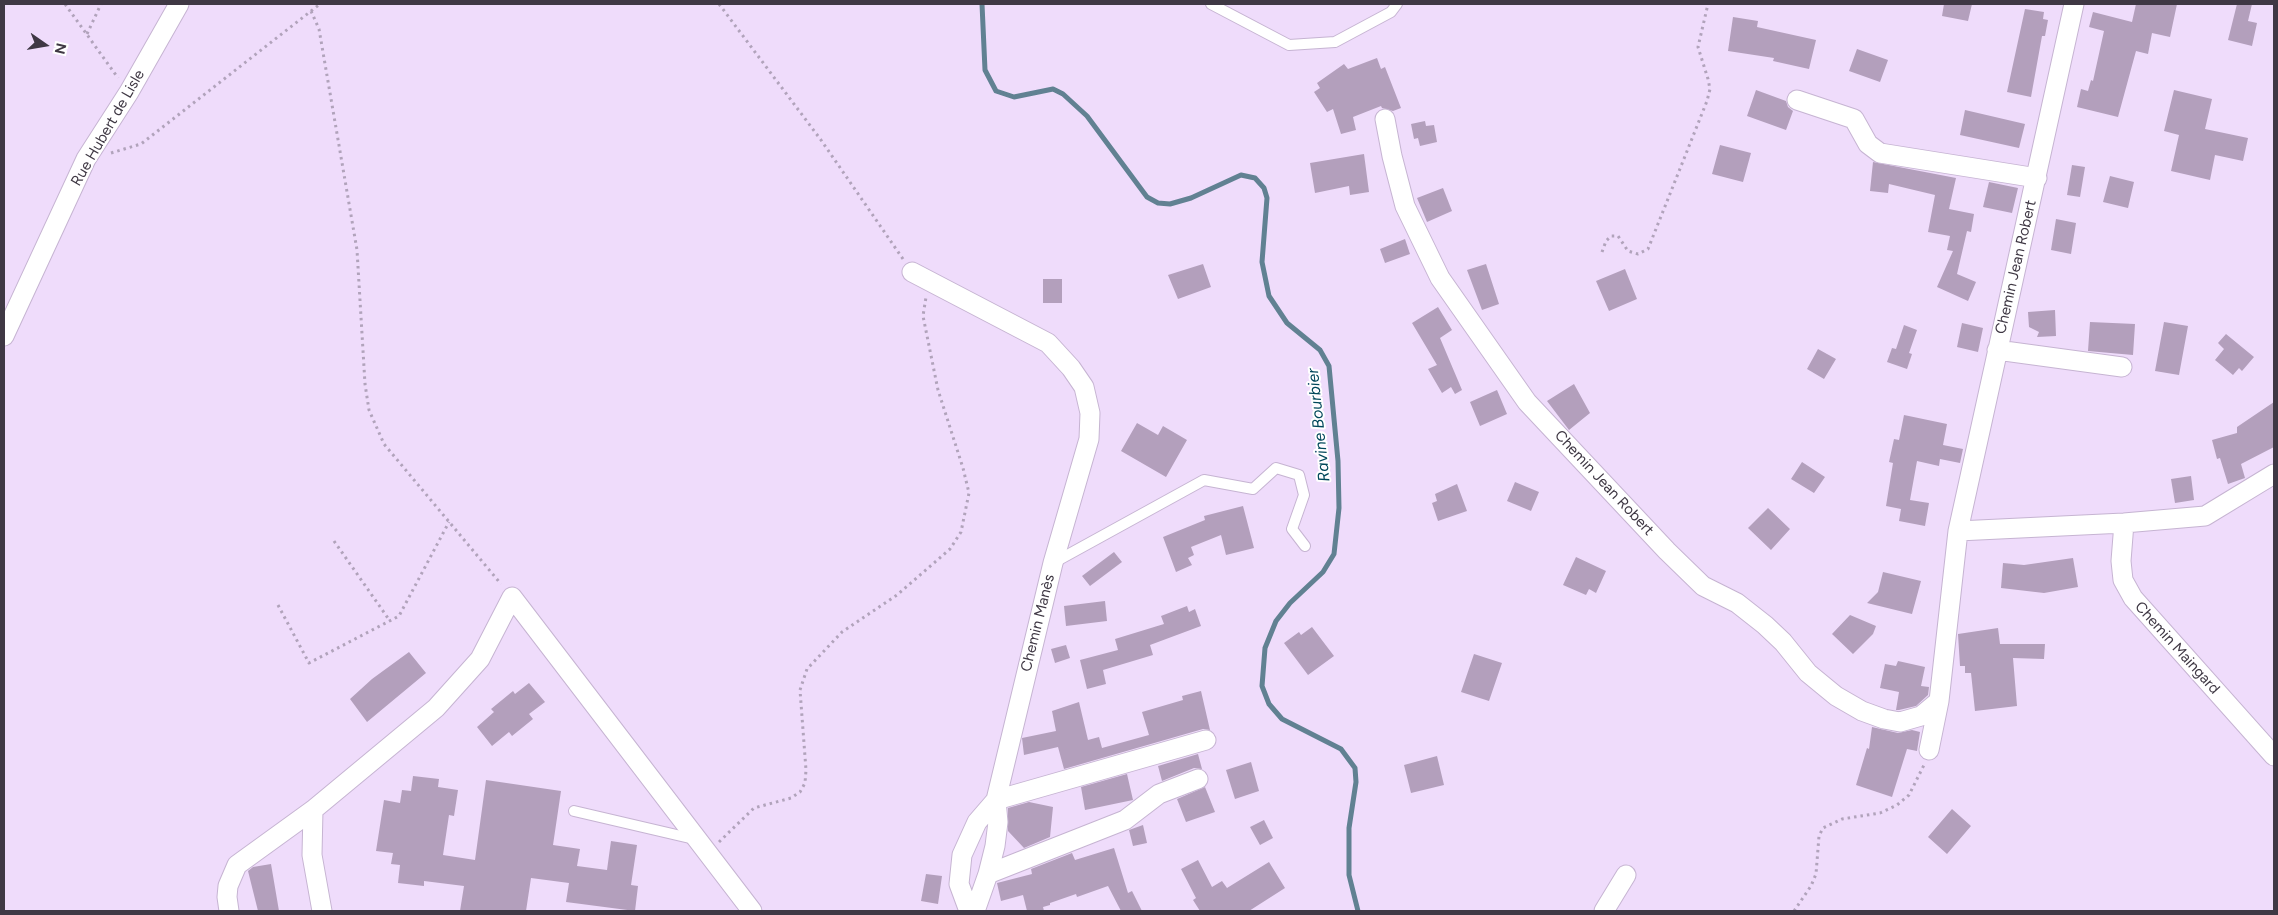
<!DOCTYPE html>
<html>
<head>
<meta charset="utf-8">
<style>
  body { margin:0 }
  #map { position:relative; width:2278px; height:915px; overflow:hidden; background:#efdcfb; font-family:Figtree,sans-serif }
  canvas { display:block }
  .frame { position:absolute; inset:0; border:5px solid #3f3844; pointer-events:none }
  .north { position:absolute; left:20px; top:20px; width:50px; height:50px; -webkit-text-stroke:4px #fff; paint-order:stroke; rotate:103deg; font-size:14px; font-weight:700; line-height:20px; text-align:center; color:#3f3844 }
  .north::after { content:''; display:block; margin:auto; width:18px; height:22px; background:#3f3844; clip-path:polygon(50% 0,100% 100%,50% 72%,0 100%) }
</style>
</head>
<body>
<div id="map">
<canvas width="2278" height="915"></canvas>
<div class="frame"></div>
<div class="north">N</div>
</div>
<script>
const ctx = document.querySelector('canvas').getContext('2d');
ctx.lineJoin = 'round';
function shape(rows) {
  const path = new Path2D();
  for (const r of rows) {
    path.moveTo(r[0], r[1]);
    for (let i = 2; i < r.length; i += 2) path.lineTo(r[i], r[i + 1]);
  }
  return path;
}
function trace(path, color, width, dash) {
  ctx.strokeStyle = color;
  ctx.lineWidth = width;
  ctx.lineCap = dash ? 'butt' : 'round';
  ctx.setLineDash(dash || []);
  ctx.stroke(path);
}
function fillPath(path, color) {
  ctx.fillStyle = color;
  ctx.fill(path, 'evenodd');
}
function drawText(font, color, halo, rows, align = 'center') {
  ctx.font = font + ' Figtree,sans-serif';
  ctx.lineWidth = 4;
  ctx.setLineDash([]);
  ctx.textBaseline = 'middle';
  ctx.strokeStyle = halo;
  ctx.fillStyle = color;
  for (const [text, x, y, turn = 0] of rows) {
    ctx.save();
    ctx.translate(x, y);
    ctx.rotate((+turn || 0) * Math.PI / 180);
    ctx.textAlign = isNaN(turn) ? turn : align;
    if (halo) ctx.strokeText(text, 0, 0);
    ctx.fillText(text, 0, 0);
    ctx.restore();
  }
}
const stream = shape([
  [982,4,985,70,996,91,1014,97,1053,89,1063,94,1087,116,1147,197,1158,203,1170,204,1191,198,1241,175,1255,178,1264,188,1267,198,1262,262,1269,296,1287,323,1320,350,1329,366,1338,461,1339,508,1334,554,1323,572,1290,603,1276,621,1265,648,1262,686,1269,704,1282,719,1341,749,1355,768,1356,782,1349,828,1349,875,1358,911]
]);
const building = shape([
  [1944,4,1972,4,1968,21,1942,16],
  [2136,4,2177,4,2170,37,2152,33,2148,54,2136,51,2118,117,2077,107,2081,89,2088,91,2091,80,2093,81,2104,31,2089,27,2093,12,2132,22],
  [2237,4,2252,4,2248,21,2257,23,2252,46,2228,40],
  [2025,9,2044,12,2043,19,2048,20,2045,36,2042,36,2031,97,2007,92],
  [1733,17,1758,21,1757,27,1816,40,1809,69,1773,61,1774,58,1728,51],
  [1857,49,1888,60,1880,82,1849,71],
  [1377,58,1381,69,1385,67,1401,108,1393,111,1382,108,1381,106,1353,117,1356,130,1341,134,1333,109,1327,112,1314,92,1320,88,1317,83,1344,64,1348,69],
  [1756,90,1786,101,1788,107,1793,111,1786,130,1747,116],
  [2174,90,2212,99,2205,129,2248,138,2243,161,2215,155,2210,180,2171,171,2179,135,2164,131],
  [1965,110,2025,124,2019,148,1960,135],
  [1425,121,1426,126,1434,125,1437,142,1420,146,1418,138,1414,139,1411,124],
  [1720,145,1751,153,1743,182,1712,174],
  [1364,154,1369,192,1350,195,1349,186,1315,193,1310,163],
  [1873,162,1956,178,1949,209,1974,214,1971,232,1967,231,1957,274,1976,282,1968,301,1937,287,1953,251,1947,250,1950,236,1928,232,1935,195,1889,184,1888,193,1870,191],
  [2072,165,2085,167,2080,197,2067,195],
  [2110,176,2134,182,2128,208,2103,202],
  [1989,182,2018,188,2012,213,1983,207],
  [1443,188,1452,211,1427,222,1417,198],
  [2056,219,2076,223,2071,254,2051,250],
  [1405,239,1410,254,1385,263,1380,249],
  [1203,264,1211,287,1178,299,1168,275],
  [1486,264,1499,304,1482,310,1467,270],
  [1625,269,1637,299,1609,311,1596,281],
  [1043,279,1062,279,1062,303,1043,303],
  [1438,307,1452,330,1440,338,1462,390,1455,394,1451,387,1442,393,1428,369,1437,365,1412,323],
  [2055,310,2056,336,2037,337,2039,332,2029,327,2028,312],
  [2090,322,2135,324,2133,355,2088,351],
  [2164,322,2188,326,2179,375,2155,371],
  [1962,323,1983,328,1978,352,1957,347],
  [1904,325,1917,330,1909,353,1912,354,1907,369,1887,362,1892,348,1896,349],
  [2226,334,2254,357,2242,371,2239,368,2233,375,2215,360,2224,349,2218,343],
  [1818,349,1836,359,1824,379,1807,369],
  [1574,384,1590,413,1569,430,1547,401],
  [1497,390,1507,414,1480,426,1470,402],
  [2274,402,2274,447,2241,464,2245,478,2228,484,2220,458,2217,459,2212,440,2237,433,2237,427],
  [1904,415,1947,424,1943,445,1963,449,1960,463,1940,459,1939,466,1917,461,1910,500,1929,503,1925,526,1899,521,1901,509,1886,506,1893,463,1889,462,1894,439,1899,440],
  [1137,423,1158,435,1163,426,1187,440,1166,477,1121,451],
  [1802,462,1825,477,1814,493,1791,479],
  [2191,476,2194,500,2175,503,2171,479],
  [1515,482,1539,492,1531,511,1507,501],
  [1457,484,1467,511,1438,521,1432,503,1437,501,1435,494],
  [1243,506,1254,548,1226,555,1221,535,1191,547,1194,555,1188,558,1192,565,1176,572,1163,537,1205,520,1204,516],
  [1768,508,1790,529,1771,550,1748,528],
  [1114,552,1122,562,1090,586,1082,576],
  [1576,557,1606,571,1596,593,1589,589,1586,595,1563,585],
  [2073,558,2078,587,2044,593,2001,588,2003,563,2024,565],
  [1883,572,1921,581,1912,614,1867,603,1878,592],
  [1105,601,1107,621,1066,626,1064,606],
  [1187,606,1189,612,1195,609,1201,626,1150,645,1153,655,1103,670,1106,684,1087,689,1080,660,1118,650,1115,639,1164,624,1161,616],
  [1850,615,1876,626,1873,634,1853,654,1832,634],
  [1312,627,1334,656,1308,675,1284,643,1299,632,1301,635],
  [1998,628,2000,644,2045,644,2044,659,2013,658,2017,706,1975,711,1971,673,1965,673,1965,666,1960,666,1958,634],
  [1066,645,1070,658,1055,663,1051,649],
  [409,652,426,673,367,722,350,699,372,679],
  [1474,654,1502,663,1489,701,1461,692],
  [1898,661,1925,667,1921,686,1929,687,1928,695,1916,706,1899,710,1896,710,1899,692,1880,688,1885,664,1896,666],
  [529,683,545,702,529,714,533,719,512,736,509,732,492,746,477,727,494,712,491,709,513,691,515,694],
  [1201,691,1210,730,1203,729,1064,769,1058,747,1024,755,1022,738,1056,731,1052,711,1079,702,1088,740,1099,737,1102,748,1149,735,1142,712,1183,700,1182,696],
  [1872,727,1898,733,1912,730,1920,732,1917,751,1907,749,1892,797,1856,785,1867,748,1869,749],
  [1198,754,1202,769,1194,768,1162,781,1158,766],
  [1437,756,1444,785,1411,793,1404,765],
  [1251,762,1259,791,1235,799,1226,770],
  [1127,774,1133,800,1085,810,1081,787],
  [413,776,439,779,438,787,458,790,454,816,449,815,443,855,475,860,486,780,561,791,553,845,580,849,577,866,607,870,611,841,637,845,631,885,638,886,635,911,566,902,569,883,531,878,526,911,460,911,464,886,424,881,424,886,398,883,400,865,391,864,393,853,376,851,384,800,400,803,402,790,411,791],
  [1205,787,1215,812,1186,822,1177,799],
  [1029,802,1053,807,1050,837,1024,848,1008,831,1008,808],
  [1952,809,1971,826,1947,854,1928,837],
  [1264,820,1273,838,1260,845,1250,827],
  [1143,825,1147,843,1133,846,1129,830],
  [1114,848,1128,893,1132,891,1142,911,1121,911,1108,886,1077,897,1076,894,1050,903,1050,905,1043,907,1044,911,1027,911,1023,895,1001,901,997,883,1032,874,1031,869,1072,853,1075,860],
  [1198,860,1212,887,1222,881,1227,888,1269,862,1285,888,1249,911,1200,911,1193,900,1196,898,1181,869],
  [271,864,279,911,258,911,248,871,253,867],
  [926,874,942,876,938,904,921,901]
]);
const path = shape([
  [65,4,118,78],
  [719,4,821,140,903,259],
  [311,11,319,29,357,250,365,384,369,410,384,444,501,584],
  [87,34,101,4],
  [111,153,141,144,320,4],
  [1602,252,1606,241,1611,236,1618,236,1628,251,1638,254,1648,249,1707,101,1710,89,1708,79,1698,47,1708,4],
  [334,541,390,621],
  [278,605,309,663,399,616,449,522],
  [719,842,754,808,791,798,800,792,805,783,806,770,800,690,807,669,842,632,897,595,950,549,961,532,969,493,963,468,938,390,923,316,926,297],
  [1794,911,1811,886,1816,874,1819,836,1823,828,1842,819,1880,813,1897,805,1909,795,1924,765]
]);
const service = shape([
  [1211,4,1289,45,1335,42,1391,12,1397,4],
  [1053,563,1204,480,1253,489,1276,468,1299,475,1304,495,1292,529,1305,546],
  [574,811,694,839]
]);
const minor = shape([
  [1797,100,1854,119,1868,144,1880,153,2037,178],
  [1385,119,1392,156,1405,206,1440,278,1527,402,1667,551,1703,586,1737,603,1765,625,1783,642,1808,673,1836,696,1862,711,1884,719,1900,722,1921,716,1939,701],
  [912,272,1048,343,1071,368,1084,387,1090,413,1089,439,1053,563,996,800,998,822,995,846,988,874,975,911],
  [4,336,86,159,129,92,179,4],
  [1997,350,2122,367],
  [2124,523,2121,561,2123,580,2133,598,2274,756],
  [1958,531,2124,523,2205,516,2274,474],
  [1929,750,1939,701,1958,531,2074,4],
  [313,810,312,855,322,911],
  [988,874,1125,820,1159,794,1198,779],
  [229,911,227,897,228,886,237,865,313,810,436,708,480,659,512,597,752,911],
  [969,911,959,884,962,855,977,822,996,800,1206,740],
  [1604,911,1626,875]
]);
const streetNames = [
  ["Rue Hubert de Lisle",108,128,-60],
  ["Chemin Jean Robert",2016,267,-77],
  ["Chemin Jean Robert",1604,483,47],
  ["Chemin Manès",1038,623,-76],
  ["Chemin Maingard",2177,648,48]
];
const waterNames = [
  ["Ravine Bourbier",1319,425,-96]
];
trace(stream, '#618192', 5);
fillPath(building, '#b39fbc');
trace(service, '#c6b4d2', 12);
trace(minor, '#c6b4d2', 21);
trace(path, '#b1a3bb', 3, [2.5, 4]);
trace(service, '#fff', 10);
trace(minor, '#fff', 19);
drawText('15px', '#3f3844', '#fff', streetNames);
drawText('italic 16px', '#00475a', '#fff', waterNames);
</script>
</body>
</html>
